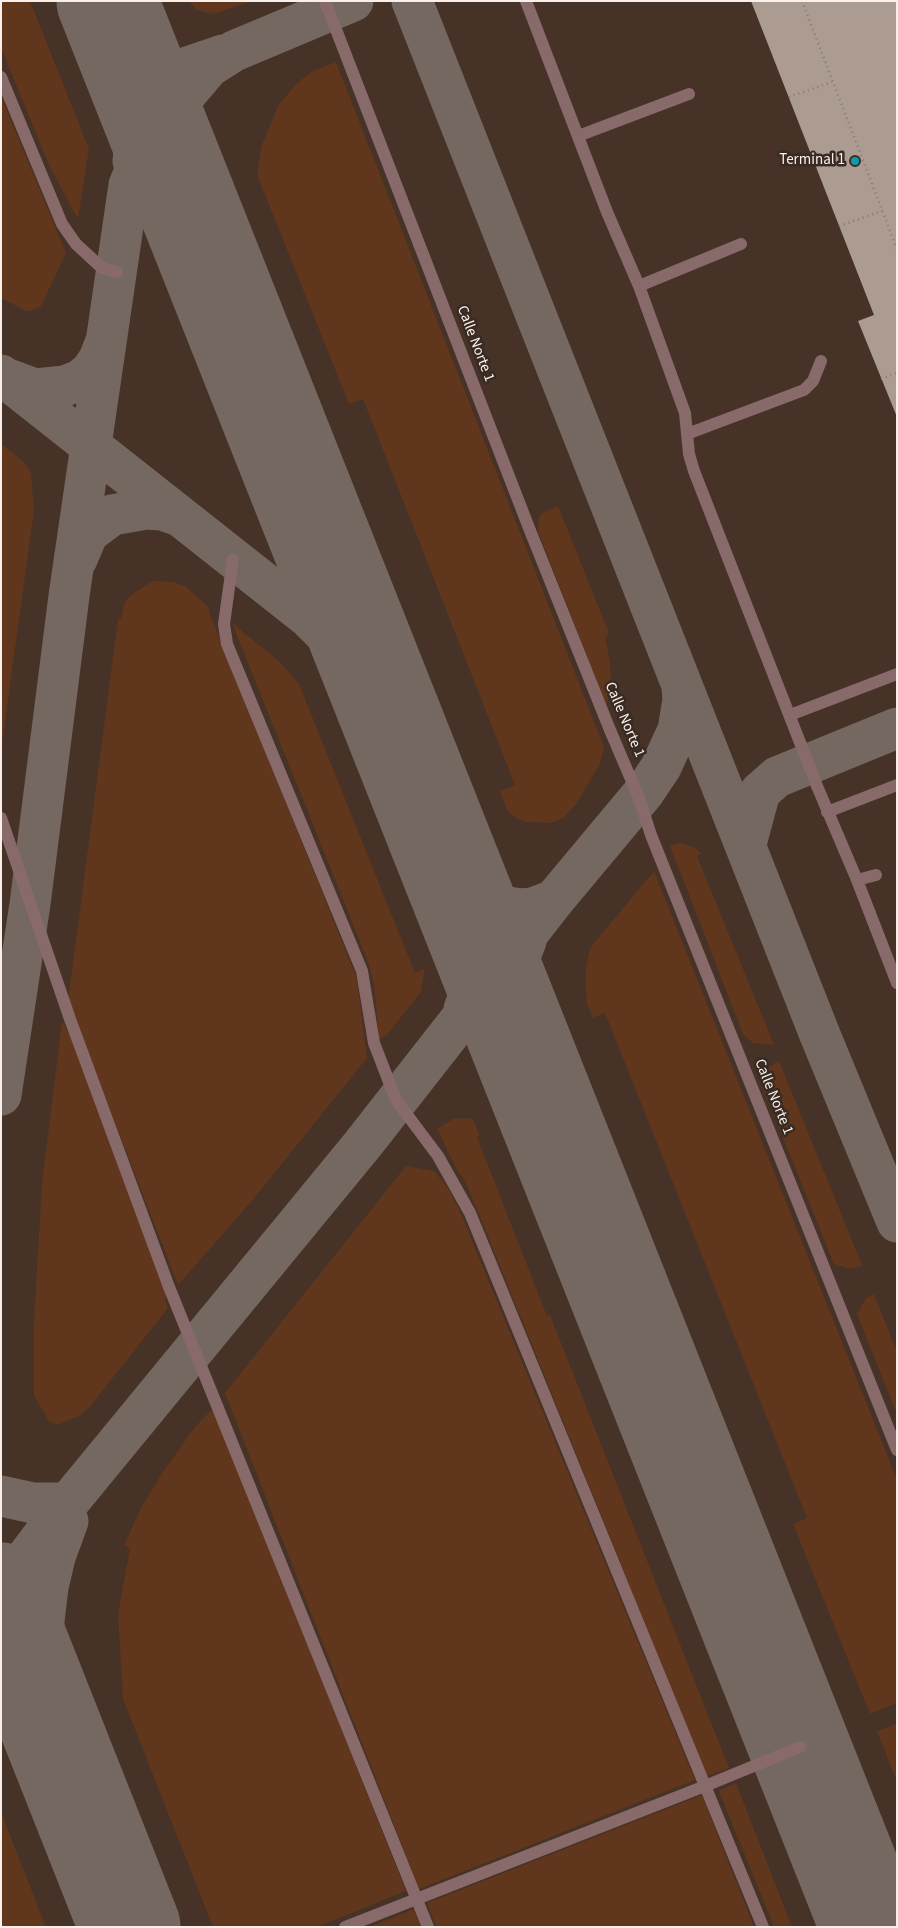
<!DOCTYPE html>
<html>
<head>
<meta charset="utf-8">
<style>
  body { margin:0 }
  #map { position:relative; width:898px; height:1928px; overflow:hidden; background:#392b23; font-family:"Source Sans 3",sans-serif }
  canvas { display:block }
  .frame { position:absolute; inset:0; border:2px solid #faf0eb; pointer-events:none }
</style>
</head>
<body>
<div id="map">
<canvas width="898" height="1928"></canvas>
<div class="frame"></div>
</div>
<script>
const ctx = document.querySelector('canvas').getContext('2d');
ctx.lineJoin = 'round';
function fillPath(path, color) {
  ctx.fillStyle = color;
  ctx.fill(path, 'evenodd');
}
function shape(rows) {
  const path = new Path2D();
  for (const r of rows) {
    path.moveTo(r[0], r[1]);
    for (let i = 2; i < r.length; i += 2) path.lineTo(r[i], r[i + 1]);
  }
  return path;
}
function trace(path, color, width, dash) {
  ctx.strokeStyle = color;
  ctx.lineWidth = width;
  ctx.lineCap = dash ? 'butt' : 'round';
  ctx.setLineDash(dash || []);
  ctx.stroke(path);
}
function drawText(font, color, halo, rows, align = 'center') {
  ctx.font = font + ' "Source Sans 3",sans-serif';
  ctx.lineWidth = 5;
  ctx.setLineDash([]);
  ctx.textBaseline = 'middle';
  ctx.strokeStyle = halo;
  ctx.fillStyle = color;
  for (const [text, x, y, turn = 0] of rows) {
    ctx.save();
    ctx.translate(x, y);
    ctx.rotate((+turn || 0) * Math.PI / 180);
    ctx.textAlign = isNaN(turn) ? turn : align;
    if (halo) ctx.strokeText(text, 0, 0);
    ctx.fillText(text, 0, 0);
    ctx.restore();
  }
}
const built = shape([
  [1,1,897,1,897,1927,1,1927]
]);
const green = shape([
  [1,1,30,1,89,149,78,219,49,165,1,48],
  [189,1,252,1,213,14,196,10],
  [336,62,604,747,600,764,576,804,563,818,551,823,525,822,516,818,507,810,500,791,515,785,363,399,349,404,257,175,261,147,278,106,296,84,311,72],
  [1,96,66,253,41,306,31,311,26,311,1,298],
  [1,444,23,461,31,473,34,510,1,751],
  [558,506,609,633,605,637,610,662,611,690,606,705,538,531,539,518,542,513],
  [153,581,174,582,185,586,209,607,209,612,357,979,367,1058,251,1202,178,1285,68,1001,118,619,121,618,124,604,131,595],
  [232,623,279,661,299,684,415,973,425,968,421,992,386,1036,379,1039,374,986,369,964],
  [680,843,696,848,702,854,697,856,774,1045,753,1043,743,1034,670,846],
  [654,871,897,1480,897,1703,870,1714,793,1524,807,1518,605,1013,593,1018,587,1004,585,974,590,948],
  [62,1021,81,1057,166,1291,165,1298,168,1308,89,1408,81,1415,58,1425,49,1421,34,1396,34,1320,42,1183],
  [779,1061,862,1265,862,1266,850,1269,834,1264,763,1088,765,1073,770,1067],
  [463,1118,473,1119,479,1135,477,1137,547,1316,550,1315,729,1768,707,1776,465,1180,458,1172,437,1129,453,1119],
  [406,1166,434,1171,448,1188,458,1207,695,1780,419,1889,225,1393],
  [874,1294,897,1352,897,1415,857,1314,866,1298],
  [213,1408,406,1891,317,1927,213,1927,123,1699,118,1614,130,1549,124,1545,142,1506,161,1475,194,1428],
  [897,1724,897,1782,877,1731],
  [736,1783,792,1927,774,1927,719,1791],
  [702,1795,754,1927,436,1927,427,1903],
  [1,1812,46,1927,1,1927],
  [414,1909,421,1927,370,1927]
]);
const taxiway = shape([
  [412,1,820,1035,897,1222],
  [125,48,143,64,171,70,185,68,223,55],
  [133,161,139,115,138,92,134,74],
  [1,375,309,618,347,656,395,726],
  [8,379,35,389,65,386,80,380,91,371,99,359,106,341],
  [77,559,88,533,112,515,146,509,162,510,179,516],
  [746,844,760,792,777,777,897,728],
  [452,874,467,914,473,946,472,987,464,1009],
  [452,874,465,893,483,903,521,909,533,908,554,900],
  [524,1056,514,996,517,964,526,941],
  [1,1095,30,904,69,596,129,185,142,154,157,128,209,67,234,51,353,1],
  [1,1496,33,1503,68,1503],
  [4,1563,16,1637],
  [1,1591,68,1503,363,1144,554,900,645,791,661,767,678,730,683,700,682,687],
  [45,1711,44,1621,48,1587,55,1557,68,1521]
]);
const runway = shape([
  [107,1,871,1927],
  [1,1601,130,1927]
]);
const building = shape([
  [751,1,897,1,897,417,858,321,874,315]
]);
const path = shape([
  [802,1,897,249],
  [789,97,832,82],
  [839,226,882,211],
  [881,379,897,373]
]);
const minor = shape([
  [325,1,529,528,610,730,639,798,651,835,897,1450],
  [526,1,607,212,639,286,685,413,689,454,694,471,817,786,857,880,897,983],
  [1,77,62,224,76,244,102,268,117,272],
  [578,136,689,94],
  [639,286,741,244],
  [687,434,804,390,813,381,821,361],
  [233,559,224,624,227,644,362,971,374,1043,396,1100,438,1156,470,1213,763,1927],
  [790,715,897,674],
  [827,812,897,785],
  [1,818,70,1019,169,1287,428,1927],
  [857,880,876,875],
  [345,1927,705,1786,800,1747]
]);
const markers = [
  [855,161,5,"#0f9aa8"]
];
const poiNames = [
  ["Terminal 1",845,161]
];
const streetNames = [
  ["Calle Norte 1",475,344,69],
  ["Calle Norte 1",624,720,67],
  ["Calle Norte 1",773,1097,68]
];
fillPath(built, '#463226');
fillPath(green, '#60361c');
trace(taxiway, '#746861', 41);
trace(runway, '#746861', 101);
fillPath(building, '#ac9b91');
trace(path, '#847871', 2.5, [1, 4]);
trace(minor, '#886a6b', 12);
for (const [x, y, r, color] of markers) {
  const dot = new Path2D();
  dot.arc(x, y, r, 0, 2 * Math.PI);
  ctx.fillStyle = color;
  ctx.fill(dot);
  trace(dot, '#392b23', 2);
}
drawText('15px', '#faf0eb', '#392b23', poiNames, 'right');
drawText('15px', '#faf0eb', '#392b23', streetNames);
</script>
</body>
</html>
